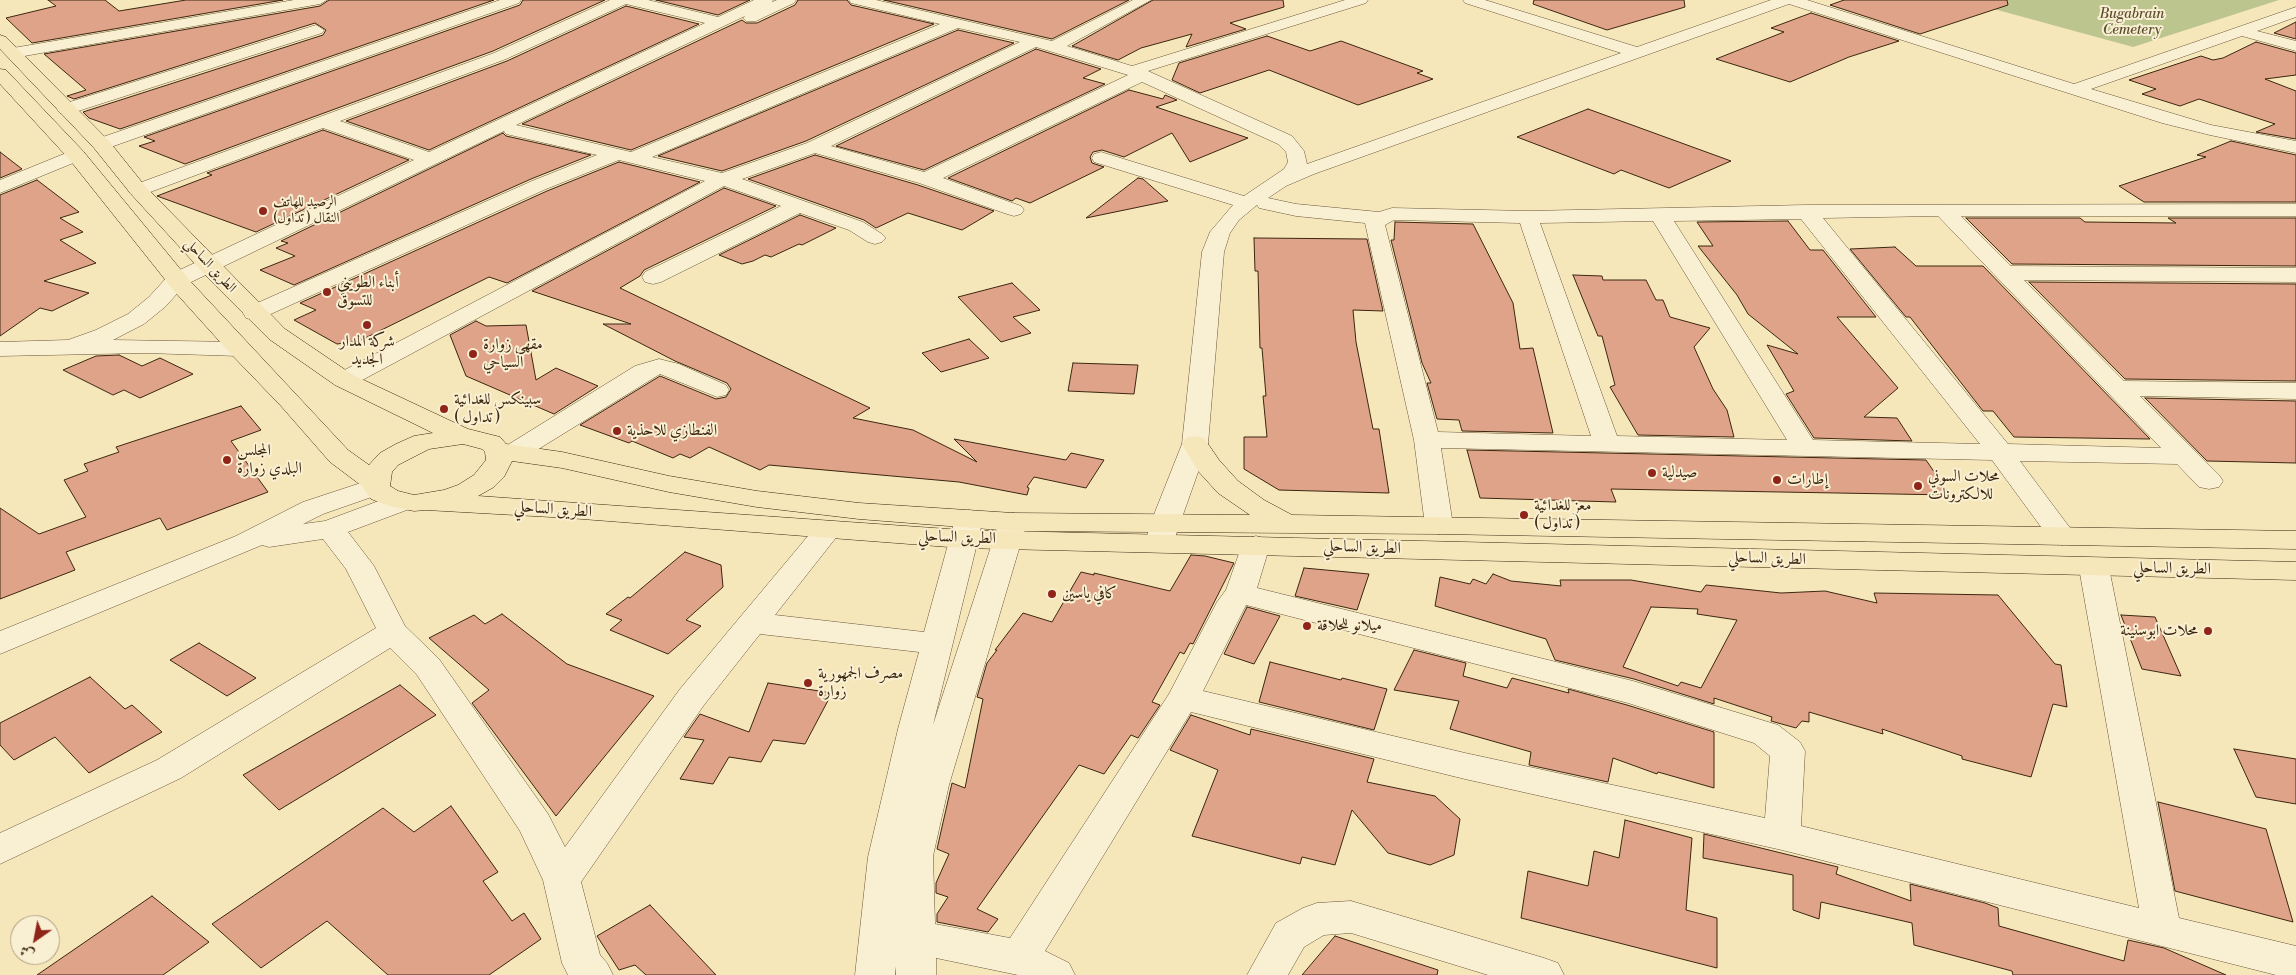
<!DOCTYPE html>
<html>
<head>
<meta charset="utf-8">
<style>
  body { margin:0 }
  #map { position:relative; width:2296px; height:975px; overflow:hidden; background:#f6e7ba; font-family:"Libre Bodoni",Amiri,serif }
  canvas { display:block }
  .north { position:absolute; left:10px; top:915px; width:50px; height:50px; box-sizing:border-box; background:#f9efd2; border:1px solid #ad9f84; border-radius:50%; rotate:213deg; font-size:14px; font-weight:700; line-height:20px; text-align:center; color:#3c2610 }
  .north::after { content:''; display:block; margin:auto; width:18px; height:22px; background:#8f2418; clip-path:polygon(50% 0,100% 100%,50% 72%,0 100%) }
</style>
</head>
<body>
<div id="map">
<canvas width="2296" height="975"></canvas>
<div class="north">ش</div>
</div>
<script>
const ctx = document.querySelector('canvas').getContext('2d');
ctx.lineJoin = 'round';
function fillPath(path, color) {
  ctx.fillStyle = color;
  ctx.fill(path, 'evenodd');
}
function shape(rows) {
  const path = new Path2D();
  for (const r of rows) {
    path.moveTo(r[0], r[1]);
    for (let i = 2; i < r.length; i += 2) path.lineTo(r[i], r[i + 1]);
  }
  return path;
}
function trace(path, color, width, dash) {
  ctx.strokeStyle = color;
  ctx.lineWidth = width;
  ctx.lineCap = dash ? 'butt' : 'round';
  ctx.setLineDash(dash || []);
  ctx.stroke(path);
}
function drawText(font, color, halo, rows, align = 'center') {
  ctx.font = font + ' "Libre Bodoni",Amiri,serif';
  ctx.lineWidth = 4;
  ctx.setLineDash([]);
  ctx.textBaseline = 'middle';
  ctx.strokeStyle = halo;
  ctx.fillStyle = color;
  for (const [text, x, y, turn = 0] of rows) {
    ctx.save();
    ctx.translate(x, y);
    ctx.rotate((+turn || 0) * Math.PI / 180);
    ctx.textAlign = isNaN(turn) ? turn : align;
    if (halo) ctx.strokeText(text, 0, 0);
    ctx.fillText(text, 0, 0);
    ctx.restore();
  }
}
const green = shape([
  [1961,0,2279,0,2133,47]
]);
const building = shape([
  [48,0,105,0,119,11,186,0,283,0,32,43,6,18,56,6,48,0],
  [329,0,494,0,120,129,89,118,83,112,323,35,326,30,315,23,74,99,67,96,86,90,44,54,320,6,329,0],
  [523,0,605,0,493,51,185,164,139,146,155,141,144,137,520,5,523,0],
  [656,0,750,0,718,15,656,0],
  [798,0,847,0,851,5,934,24,631,150,522,124,742,20,746,23,757,23,795,5,798,0],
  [884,0,1129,0,1052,39,884,0],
  [1153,0,1283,0,1284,7,1230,23,1246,29,1186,47,1192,34,1141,48,1118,60,1072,46,1153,0],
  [1534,0,1684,0,1685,7,1607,30,1533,4,1534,0],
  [1844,0,2007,0,2008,5,1920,34,1830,5,1844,0],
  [626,6,699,24,429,150,346,121,507,61,626,6],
  [1811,13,1899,41,1849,57,1790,82,1716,59,1784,32,1771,28,1811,13],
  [2296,22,2296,39,2274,33,2296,22],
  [958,30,1014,43,806,141,722,171,658,156,958,30],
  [1267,36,1310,51,1341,41,1423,71,1417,73,1433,79,1358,105,1269,70,1200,93,1172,80,1179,63,1267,36],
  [2256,42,2296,53,2296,75,2265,79,2296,91,2296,139,2256,132,2275,124,2199,99,2180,106,2142,94,2156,89,2129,80,2201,56,2213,60,2223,58,2256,42],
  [1036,49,1101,69,1083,78,1105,84,924,170,836,146,1036,49],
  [1129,90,1163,99,1165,95,1177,100,1156,107,1248,138,1190,162,1172,133,1124,157,1102,150,1093,152,1090,157,1092,163,1104,167,1030,203,1016,198,1012,201,948,178,1129,90],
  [1588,109,1731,161,1669,188,1621,170,1614,174,1517,137,1588,109],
  [323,130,409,160,256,232,157,196,212,175,207,173,323,130],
  [503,133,506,136,591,155,531,179,294,285,260,270,295,256,276,248,288,243,281,241,503,133],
  [2231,141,2296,155,2296,202,2144,202,2119,186,2206,157,2197,155,2231,141],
  [0,152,22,169,0,178,0,152],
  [815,155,918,185,994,211,962,230,908,213,876,228,864,220,748,179,815,155],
  [619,162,700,182,507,283,489,277,359,341,337,344,294,320,316,310,300,303,547,191,619,162],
  [1138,178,1143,179,1168,201,1086,218,1138,178],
  [37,180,79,212,60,218,83,232,60,240,96,263,44,281,89,293,52,311,40,308,0,336,0,195,37,180],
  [724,188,776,206,644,270,640,276,620,288,870,408,853,418,913,430,977,462,954,439,1066,460,1071,453,1104,460,1086,488,1034,477,1027,487,1029,488,1027,495,959,482,769,465,760,470,709,447,690,458,680,454,673,458,632,441,629,443,580,425,660,376,716,399,726,397,731,389,727,383,675,361,603,324,631,324,532,291,724,188],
  [800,215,836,228,802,245,799,244,771,257,765,255,753,261,742,264,719,255,800,215],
  [1966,218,2080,218,2085,222,2176,223,2168,218,2296,218,2296,266,2012,264,1966,218],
  [1788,221,1810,250,1823,250,1876,317,1837,317,1898,388,1864,417,1897,418,1912,441,1814,438,1786,394,1794,391,1767,345,1798,354,1748,314,1737,295,1698,246,1713,246,1697,222,1788,221],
  [1395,222,1473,224,1513,303,1520,349,1533,348,1553,433,1462,431,1459,420,1437,419,1427,383,1431,383,1422,363,1391,240,1394,240,1395,222],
  [1254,238,1367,239,1383,311,1353,310,1356,342,1373,429,1379,429,1389,493,1279,490,1244,469,1244,437,1267,437,1263,396,1266,396,1262,348,1260,348,1258,271,1255,271,1254,238],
  [1895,247,1916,266,1983,266,2150,439,2014,437,1993,411,1983,411,1910,317,1906,317,1850,249,1895,247],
  [1573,275,1602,276,1603,280,1646,280,1656,300,1663,300,1670,317,1710,328,1694,347,1713,389,1727,410,1734,437,1638,435,1610,387,1615,385,1602,336,1598,336,1573,275],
  [2029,282,2296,284,2296,381,2125,379,2029,282],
  [1012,283,1040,310,1013,317,1031,333,1001,342,958,297,1012,283],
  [476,321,486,326,526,325,536,380,556,368,598,386,554,414,466,376,450,335,476,321],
  [969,339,989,358,941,372,922,353,969,339],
  [119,355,142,366,160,358,193,374,140,398,124,390,113,395,63,370,96,356,119,355],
  [1073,363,1138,365,1134,394,1068,391,1073,363],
  [2145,398,2296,401,2296,463,2207,461,2145,398],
  [241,406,261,430,231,441,268,492,167,530,160,518,66,552,75,570,0,599,0,508,39,534,86,517,64,480,88,471,84,464,119,452,116,447,241,406],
  [1467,450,1926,460,1950,495,1611,489,1616,502,1480,498,1467,450],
  [685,552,721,565,723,587,686,620,701,626,668,654,610,630,622,620,606,614,628,597,630,598,685,552],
  [1191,555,1205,556,1234,563,1193,644,1190,643,1184,654,1180,652,1152,702,1160,705,1138,738,1131,735,1104,774,1079,765,977,909,998,919,988,932,937,922,937,914,948,897,936,893,936,883,949,854,937,849,952,783,965,788,983,699,977,697,987,663,997,650,995,650,1023,613,1052,622,1081,572,1094,575,1094,573,1170,591,1191,555],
  [1304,568,1369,574,1357,610,1295,596,1304,568],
  [1493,574,1511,581,1561,586,1560,580,1631,580,1701,592,1706,585,1781,593,1825,591,1877,603,1874,593,1998,595,2055,664,2061,665,2067,707,2053,704,2031,777,1962,759,1962,756,1882,729,1883,734,1809,712,1809,722,1802,721,1796,728,1771,721,1772,717,1714,698,1714,704,1634,679,1555,660,1546,639,1435,606,1440,577,1470,584,1473,579,1486,584,1493,574],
  [1651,607,1698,609,1697,614,1737,620,1701,688,1681,682,1678,686,1623,667,1651,607],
  [1247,607,1280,616,1254,664,1224,654,1247,607],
  [502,614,567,664,654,696,556,816,472,703,489,690,429,638,474,615,485,624,502,614],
  [2121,615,2155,617,2181,676,2142,669,2121,615],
  [199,643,256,678,227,696,170,660,199,643],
  [1414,650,1466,663,1463,676,1507,688,1512,678,1569,693,1568,689,1627,705,1714,732,1714,788,1658,772,1657,774,1613,758,1608,782,1529,765,1531,752,1450,729,1459,701,1394,690,1414,650],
  [1270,662,1341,680,1342,678,1387,689,1374,730,1259,702,1270,662],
  [90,677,125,709,132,705,162,732,89,773,55,737,14,760,0,745,0,723,90,677],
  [768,683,832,693,805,744,773,740,761,762,729,757,713,784,680,779,704,740,684,737,700,714,749,732,768,683],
  [400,685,436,715,279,810,243,775,400,685],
  [1191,715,1250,735,1251,729,1374,759,1367,782,1435,796,1460,819,1454,855,1430,865,1388,853,1352,810,1335,865,1302,857,1300,864,1192,836,1218,770,1170,750,1191,715],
  [2234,749,2296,759,2296,804,2256,797,2234,749],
  [2158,802,2266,829,2293,922,2175,891,2158,802],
  [451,806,498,872,483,881,512,921,524,913,541,939,489,975,388,975,327,921,261,968,212,924,383,808,414,832,451,806],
  [1625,820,1692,838,1686,910,1717,918,1717,968,1521,918,1528,871,1588,886,1594,851,1619,858,1625,820],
  [1704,834,1838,867,1836,874,1911,901,1910,884,1985,903,1998,908,1999,926,2124,961,2128,940,2164,948,2226,975,2013,975,2012,971,1914,945,1912,923,1821,902,1819,919,1793,910,1793,875,1703,858,1704,834],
  [152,896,209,942,163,975,37,975,152,896],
  [650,905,716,975,646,975,635,965,619,970,597,936,650,905],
  [1335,936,1438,970,1437,975,1302,975,1335,936]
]);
const minor = shape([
  [294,0,327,0,320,4,13,58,5,53,13,48,294,0],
  [500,0,521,0,519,3,108,148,101,150,94,148,92,144,94,140,500,0],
  [610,0,648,0,718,17,754,0,773,0,772,2,777,0,796,0,794,3,756,21,746,21,743,18,745,16,516,125,631,152,940,24,851,3,849,0,876,0,1052,41,1133,0,1151,0,1067,46,1132,66,1345,0,1368,0,1366,3,1148,71,1292,136,1304,151,1307,164,1621,53,1465,3,1463,0,1485,0,1637,47,1771,0,1807,0,2074,84,2296,7,2296,17,2257,31,2296,41,2296,51,2242,36,2091,89,2211,125,2296,141,2296,153,2210,135,2162,123,1789,4,1314,174,1286,186,1268,198,1296,204,1379,212,1392,208,1528,211,1806,205,2296,204,2296,216,1961,216,2011,266,2296,268,2296,282,2024,280,2124,381,2296,383,2296,399,2140,396,2219,475,2223,481,2219,487,2209,489,2199,487,2177,464,2020,461,2076,536,2072,542,2062,545,2052,542,1992,460,1441,448,1453,525,1449,531,1439,534,1429,531,1425,525,1414,440,1365,223,1296,216,1259,208,1257,205,1239,220,1230,233,1224,252,1208,444,1173,543,1169,549,1159,552,1149,549,1145,543,1151,522,1182,444,1202,252,1210,232,1233,205,1094,162,1092,158,1094,154,1101,152,1244,196,1284,169,1288,162,1286,152,1278,144,1142,82,943,178,1021,206,1024,210,1021,214,1014,216,1007,214,919,183,815,153,742,179,863,222,882,234,886,238,882,242,875,244,868,242,849,230,800,213,661,282,653,284,645,282,642,277,645,272,781,206,724,186,353,385,344,387,335,385,332,380,335,375,705,181,619,160,546,189,262,318,254,320,246,318,243,313,246,308,532,181,597,155,506,134,504,131,185,285,165,307,144,324,113,340,239,342,247,344,251,349,247,354,239,356,145,353,0,356,0,342,68,340,96,330,128,314,149,297,169,275,414,160,323,128,145,194,131,194,128,190,131,186,494,53,610,0],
  [626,4,705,23,429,152,340,121,506,59,626,4],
  [958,28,1020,42,807,143,722,173,652,157,958,28],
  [1036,47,1128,75,924,172,831,146,1036,47],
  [1938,216,2161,448,2008,444,1823,218,1938,216],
  [1801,219,1980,444,1813,440,1674,221,1801,219],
  [1394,220,1520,223,1591,436,1438,432,1385,225,1394,220],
  [1653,221,1787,440,1617,436,1540,223,1653,221],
  [316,25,324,30,322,33,72,113,66,114,60,113,57,109,60,105,316,25],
  [76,149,83,151,85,155,83,159,0,193,0,180,76,149],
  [659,359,679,364,726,385,729,390,726,395,717,397,660,374,524,458,515,460,506,458,502,452,506,446,635,366,659,359],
  [376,478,386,480,390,486,386,492,323,514,303,524,325,521,392,496,402,494,412,496,416,502,412,508,348,532,374,566,405,626,439,659,548,814,565,847,680,689,818,524,828,521,838,524,842,530,775,615,924,632,955,519,959,513,969,510,979,513,983,519,933,725,999,522,1003,516,1013,513,1023,516,1027,522,949,785,933,856,935,924,1010,938,1169,694,1217,602,1226,590,1242,545,1246,539,1256,536,1266,539,1270,545,1257,588,1633,681,1778,725,1800,742,1805,751,1801,826,2139,908,2079,568,2084,561,2094,559,2104,561,2109,568,2179,918,2296,946,2296,975,2276,975,1782,850,1465,779,1191,712,1045,951,1069,963,1075,975,1018,975,936,958,936,975,896,975,896,966,895,975,855,975,868,857,898,729,919,652,760,634,704,705,581,882,600,955,607,963,613,975,568,975,562,963,543,880,520,831,417,675,390,648,181,778,0,864,0,833,157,760,376,628,346,569,323,539,269,547,262,545,0,654,0,631,236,536,303,502,376,478],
  [1246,605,1628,703,1754,743,1770,756,1765,818,1465,753,1203,691,1246,605],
  [1351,901,1544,958,1558,963,1564,975,1488,975,1351,933,1324,935,1304,947,1288,975,1247,975,1276,923,1303,908,1317,903,1351,901]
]);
const highway = shape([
  [0,35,6,37,108,140,145,186,285,329,353,375,468,429,500,437,506,444,562,452,669,476,757,491,859,503,1013,513,1250,515,1218,493,1198,471,1182,444,1186,438,1195,436,1204,438,1219,460,1238,481,1264,500,1292,515,2296,531,2296,549,1439,534,1013,531,859,519,757,507,669,492,562,468,512,461,504,477,494,487,478,496,962,530,2296,562,2296,580,962,548,569,518,426,510,414,511,389,506,371,499,362,486,330,462,281,406,231,354,175,292,69,159,0,84,0,69,6,70,83,151,191,282,348,450,369,465,380,453,396,444,414,436,433,433,335,385,269,339,208,278,131,194,94,148,0,49,0,35],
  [463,444,482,449,485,452,486,460,474,475,458,485,444,490,414,495,398,491,390,486,392,472,398,465,429,449,463,444]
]);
const markers = [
  [263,211,5,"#8f2418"],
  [327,292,5,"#8f2418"],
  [367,325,5,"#8f2418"],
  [473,354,5,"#8f2418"],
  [444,409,5,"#8f2418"],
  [617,431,5,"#8f2418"],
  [227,460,5,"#8f2418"],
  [1652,473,5,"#8f2418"],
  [1777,480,5,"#8f2418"],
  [1918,486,5,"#8f2418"],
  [1524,515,5,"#8f2418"],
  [1052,594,5,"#8f2418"],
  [1307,626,5,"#8f2418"],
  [2208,631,5,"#8f2418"],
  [808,683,5,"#8f2418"]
];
const farParknames = [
  ["Bugabrain",2132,15],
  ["Cemetery",2132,31]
];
const farPoinames = [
  ["الرصيد للهاتف",273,203],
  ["النقال ( تداول)",273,219]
];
const farStreetnames = [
  ["الطريق الساحلي",210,266,47]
];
const poiNames = [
  ["أبناء الطويني",337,283],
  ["للتسوق",337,301],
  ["شركة المدار",367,342,"center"],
  ["الجديد",367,360,"center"],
  ["مقهي زوارة",483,345],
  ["السياحي",483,363],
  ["سبينكس للغدائية",454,400],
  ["( تداول )",454,418],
  ["الفنطازي للاحذية",627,431],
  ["المجلس",237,451],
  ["البلدي زوارة",237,469],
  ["صيدلية",1662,473],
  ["محلات السوني",1928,477],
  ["للالكترونات",1928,495],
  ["إطارات",1787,480],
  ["معز للغدائية",1534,506],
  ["( تداول )",1534,524],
  ["كافي ياسين",1062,594],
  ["ميلانو للحلاقة",1317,626],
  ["محلات ابوسنينة",2198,631,"right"],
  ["مصرف الجمهورية",818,674],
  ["زوارة",818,692]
];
const streetNames = [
  ["الطريق الساحلي",553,510,4],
  ["الطريق الساحلي",957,538,2],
  ["الطريق الساحلي",1362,548,2],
  ["الطريق الساحلي",1767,559,2],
  ["الطريق الساحلي",2172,569,1]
];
fillPath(green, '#bdc58f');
fillPath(building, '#dfa389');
trace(building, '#3c2610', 1);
trace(minor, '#6a563a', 1);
trace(highway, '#3c2610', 1);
fillPath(minor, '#f9efd2');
fillPath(highway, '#f6e7ba');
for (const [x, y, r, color] of markers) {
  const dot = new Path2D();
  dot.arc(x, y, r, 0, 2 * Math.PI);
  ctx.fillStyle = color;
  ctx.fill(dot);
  trace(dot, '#f9efd2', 2);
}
drawText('italic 14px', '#5c4e30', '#f9efd2', farParknames);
drawText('14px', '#3c2610', '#f9efd2', farPoinames, 'left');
drawText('14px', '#3c2610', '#f9efd2', farStreetnames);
drawText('16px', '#3c2610', '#f9efd2', poiNames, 'left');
drawText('16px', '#3c2610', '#f9efd2', streetNames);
</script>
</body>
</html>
